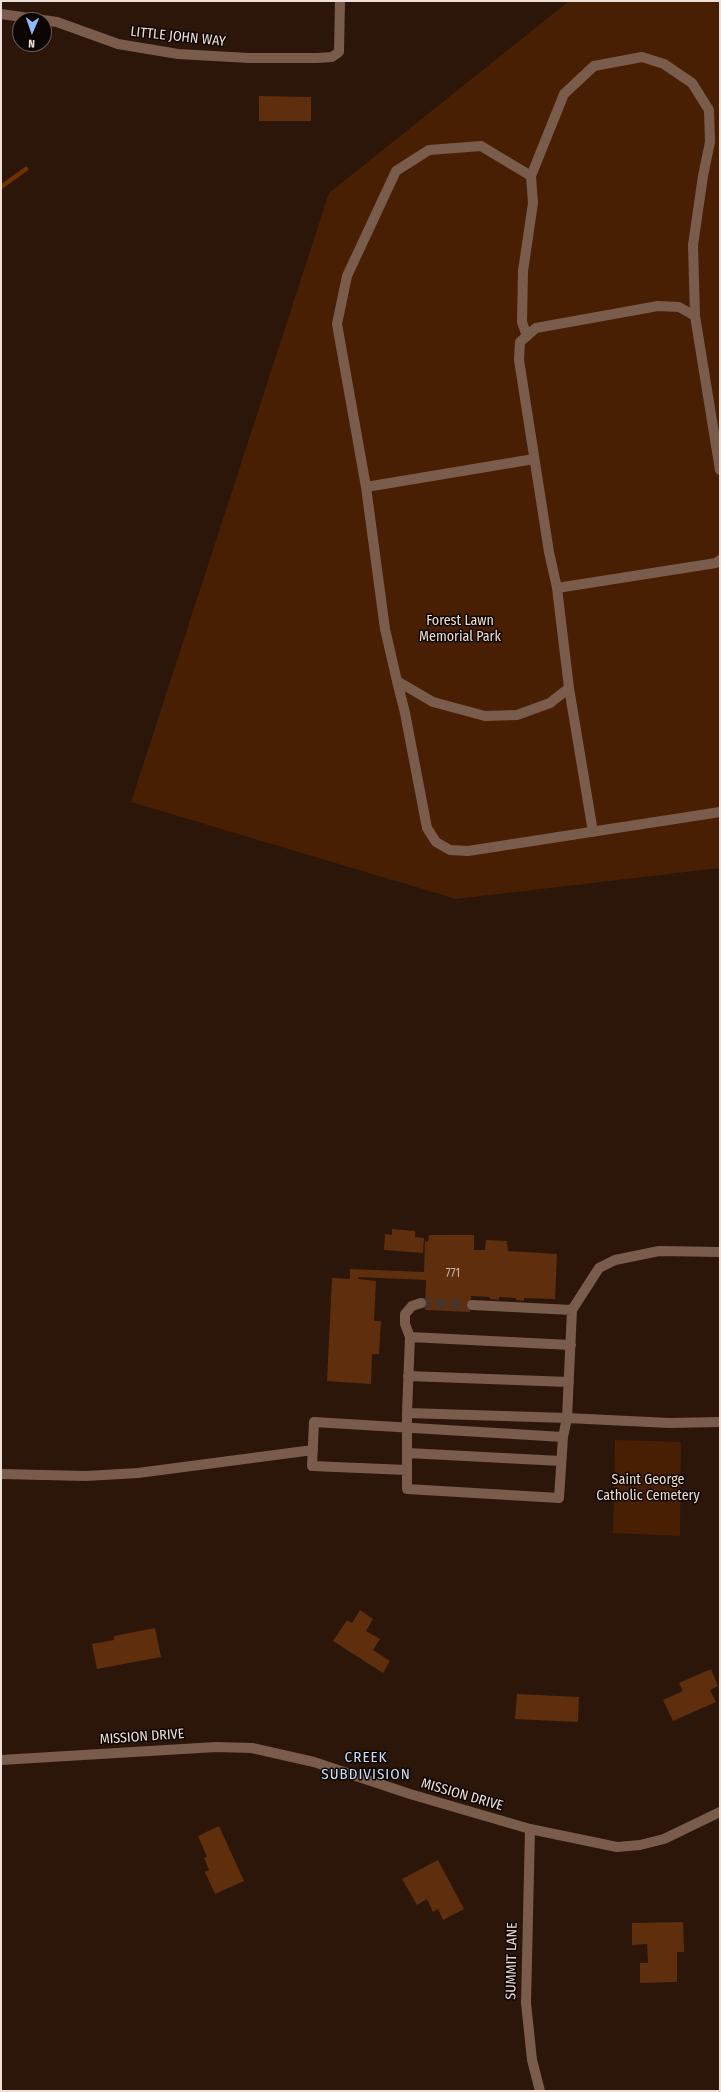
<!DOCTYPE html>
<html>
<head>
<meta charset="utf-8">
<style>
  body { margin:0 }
  #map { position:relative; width:721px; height:2092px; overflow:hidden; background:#2b1609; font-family:"Fira Sans Condensed",sans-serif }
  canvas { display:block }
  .frame { position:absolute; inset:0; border:2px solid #efdfd7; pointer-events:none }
  .north { position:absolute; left:12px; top:12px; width:40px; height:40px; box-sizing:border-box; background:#0d0502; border:1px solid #675c57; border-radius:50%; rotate:182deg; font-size:11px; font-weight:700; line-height:16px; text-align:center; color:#efdfd7 }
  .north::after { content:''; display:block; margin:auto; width:14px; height:18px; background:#90b8fd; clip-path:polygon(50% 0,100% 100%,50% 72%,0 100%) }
</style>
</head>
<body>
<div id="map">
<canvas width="721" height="2092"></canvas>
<div class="frame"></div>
<div class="north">N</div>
</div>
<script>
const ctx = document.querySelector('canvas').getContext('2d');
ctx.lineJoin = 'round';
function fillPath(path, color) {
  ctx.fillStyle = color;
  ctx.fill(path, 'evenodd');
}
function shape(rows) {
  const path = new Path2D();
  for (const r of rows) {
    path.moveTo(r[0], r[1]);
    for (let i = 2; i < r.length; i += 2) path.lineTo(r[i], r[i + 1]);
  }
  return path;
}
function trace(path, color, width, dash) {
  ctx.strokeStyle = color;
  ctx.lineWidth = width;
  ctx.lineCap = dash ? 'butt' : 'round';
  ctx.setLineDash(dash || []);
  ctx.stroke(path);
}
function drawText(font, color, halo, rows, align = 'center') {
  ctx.font = font + ' "Fira Sans Condensed",sans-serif';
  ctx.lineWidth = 3;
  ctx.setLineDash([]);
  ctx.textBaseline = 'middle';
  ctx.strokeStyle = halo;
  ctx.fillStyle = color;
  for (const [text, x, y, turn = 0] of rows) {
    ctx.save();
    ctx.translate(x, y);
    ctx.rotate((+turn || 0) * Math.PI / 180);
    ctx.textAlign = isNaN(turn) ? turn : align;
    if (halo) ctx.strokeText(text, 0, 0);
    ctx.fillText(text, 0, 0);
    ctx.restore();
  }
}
const green = shape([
  [569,1,720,1,720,868,456,899,131,802,329,193],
  [615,1440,681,1442,680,1536,613,1533]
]);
const stream = shape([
  [1,187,26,169]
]);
const building = shape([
  [259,96,311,97,311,121,259,121],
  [392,1229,415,1231,415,1237,424,1238,423,1253,384,1250,385,1234,392,1235],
  [429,1235,474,1235,474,1250,485,1250,486,1240,507,1241,508,1251,557,1254,555,1299,524,1298,524,1301,516,1300,516,1298,499,1297,499,1300,490,1299,490,1297,471,1296,470,1312,425,1310,426,1280,358,1277,358,1279,376,1281,374,1321,381,1321,379,1354,372,1354,371,1384,327,1381,332,1278,350,1279,350,1269,424,1272,425,1241,428,1242],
  [360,1610,373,1619,366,1631,380,1639,373,1650,390,1661,383,1673,333,1641,347,1620,352,1623],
  [155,1628,161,1657,97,1669,92,1644,114,1640,114,1636],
  [711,1669,718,1686,710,1690,716,1702,673,1721,663,1700,683,1691,679,1683],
  [517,1694,579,1697,578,1722,515,1719],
  [219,1826,244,1881,215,1894,205,1872,209,1870,204,1858,207,1857,198,1836],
  [438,1860,464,1909,443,1920,438,1909,433,1912,427,1899,417,1905,402,1879],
  [683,1922,684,1952,677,1952,677,1982,640,1983,640,1963,648,1963,647,1944,632,1945,632,1923]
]);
const minorTunnel = shape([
  [421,1303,472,1305]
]);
const minor = shape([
  [1,14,57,22,118,44,178,54,249,58,317,58,332,57,339,52,340,1],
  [527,336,522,322,523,271,533,203,531,176],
  [720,470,695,316,693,245,703,176,710,142,709,110,692,83,664,64,642,57,594,66,564,94,531,176,481,146,429,150,396,171,347,276,337,324,366,487,385,629,397,681,433,702,485,716,517,715,550,703,569,688,557,588,716,563,720,560],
  [366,487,534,459],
  [557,588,549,552,519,360,520,342,536,328,658,306,679,307,695,316],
  [397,681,405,713,427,828,436,842,450,850,468,851,720,812],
  [569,688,593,832],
  [720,1252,659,1251,615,1260,599,1268,572,1310,567,1418,669,1423,720,1422],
  [472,1305,572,1310],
  [410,1337,571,1345],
  [408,1376,569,1382],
  [407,1413,567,1418,563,1437,559,1498,407,1489,407,1413,410,1337,405,1324,405,1314,412,1306,421,1303],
  [407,1453,561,1461],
  [407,1470,312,1466,314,1422,563,1437],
  [1,1474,86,1476,138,1473,313,1450],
  [1,1760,216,1747,252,1748,314,1762,410,1794,530,1829,617,1847,640,1845,664,1839,720,1812],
  [530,1829,526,2003,532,2060,540,2091]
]);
const numberNames = [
  ["771",453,1274]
];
const streetNames = [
  ["LITTLE JOHN WAY",178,37,6],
  ["MISSION DRIVE",142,1737,-4],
  ["MISSION DRIVE",462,1795,16],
  ["SUMMIT LANE",512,1961,-89]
];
const parkNames = [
  ["Forest Lawn",460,621],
  ["Memorial Park",460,637],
  ["Saint George",648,1480],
  ["Catholic Cemetery",648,1496]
];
const neighbourhoodNames = [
  ["CREEK",366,1758],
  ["SUBDIVISION",366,1775]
];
fillPath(green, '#481f03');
trace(stream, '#703100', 4.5);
fillPath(building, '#5f2e0d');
trace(minorTunnel, '#483428', 10, [10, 5]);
trace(minor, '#7a5c4c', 10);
drawText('12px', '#cbb3a4', null, numberNames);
drawText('14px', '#efdfd7', '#0d0502', streetNames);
drawText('14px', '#f0dcd1', '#0d0502', parkNames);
ctx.letterSpacing = '1px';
drawText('15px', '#cdddf7', '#0d0502', neighbourhoodNames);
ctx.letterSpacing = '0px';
</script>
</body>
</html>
